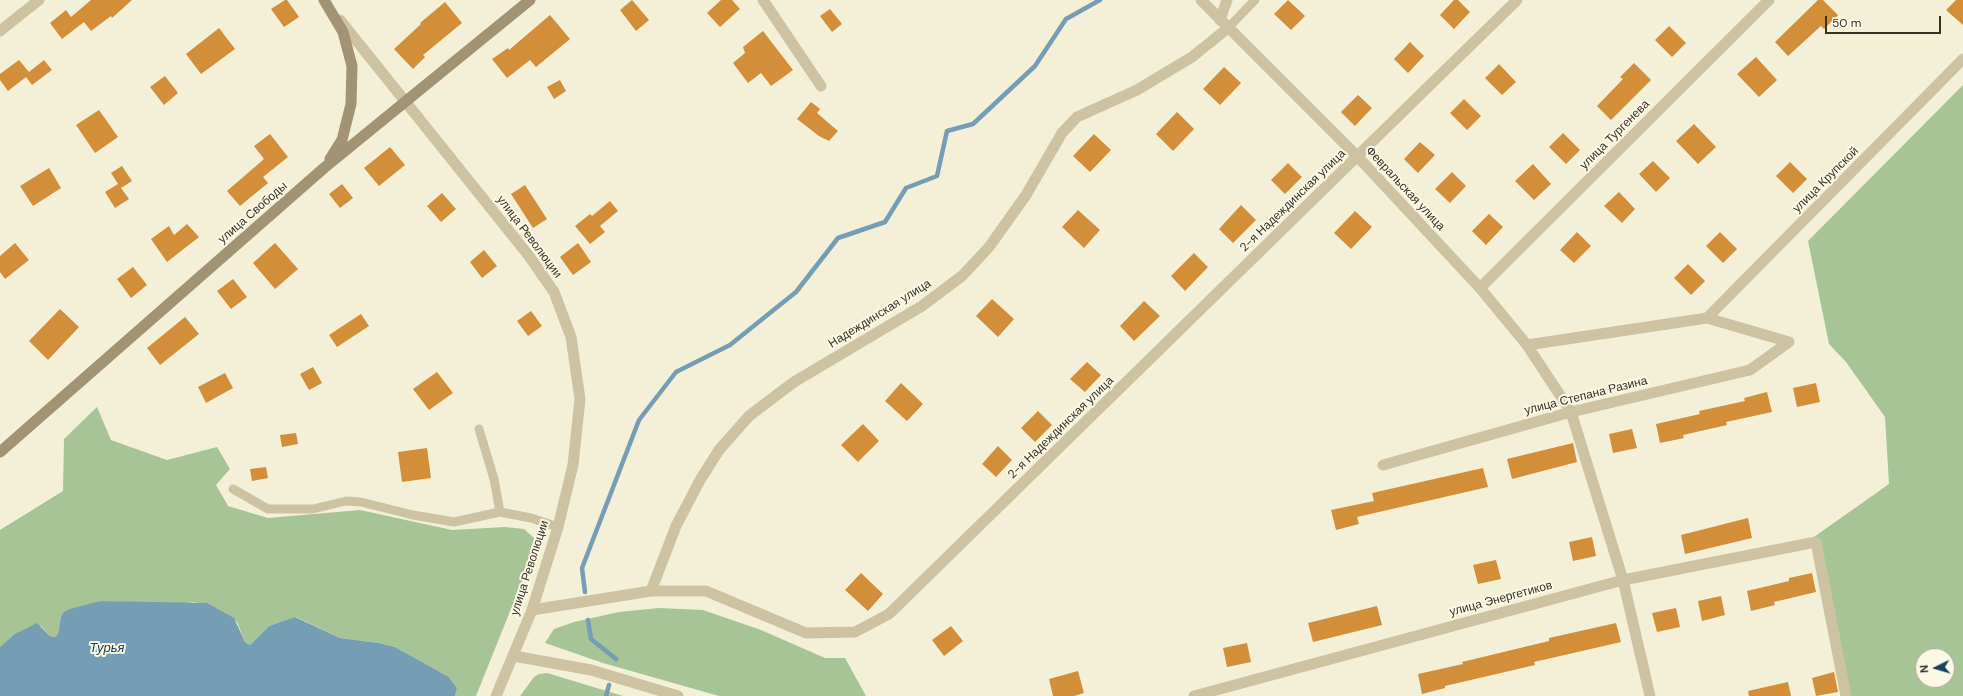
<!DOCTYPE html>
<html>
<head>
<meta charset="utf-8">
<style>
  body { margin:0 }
  #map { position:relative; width:1963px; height:696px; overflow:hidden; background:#f4f0d8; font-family:"DM Sans",sans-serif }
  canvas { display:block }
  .north { position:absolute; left:1915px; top:648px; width:40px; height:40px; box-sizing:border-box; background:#fbf8e5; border:1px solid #ada899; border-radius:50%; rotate:265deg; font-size:11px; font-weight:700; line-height:16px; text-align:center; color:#373126 }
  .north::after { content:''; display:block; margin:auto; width:14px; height:18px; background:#18425d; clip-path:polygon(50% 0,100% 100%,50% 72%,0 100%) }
  .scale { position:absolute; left:1825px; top:16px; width:116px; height:18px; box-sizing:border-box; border:2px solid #373126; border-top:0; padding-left:5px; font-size:12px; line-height:14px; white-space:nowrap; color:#373126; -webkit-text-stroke:3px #fbf8e5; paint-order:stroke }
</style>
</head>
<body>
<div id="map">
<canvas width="1963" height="696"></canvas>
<div class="north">N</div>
<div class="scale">50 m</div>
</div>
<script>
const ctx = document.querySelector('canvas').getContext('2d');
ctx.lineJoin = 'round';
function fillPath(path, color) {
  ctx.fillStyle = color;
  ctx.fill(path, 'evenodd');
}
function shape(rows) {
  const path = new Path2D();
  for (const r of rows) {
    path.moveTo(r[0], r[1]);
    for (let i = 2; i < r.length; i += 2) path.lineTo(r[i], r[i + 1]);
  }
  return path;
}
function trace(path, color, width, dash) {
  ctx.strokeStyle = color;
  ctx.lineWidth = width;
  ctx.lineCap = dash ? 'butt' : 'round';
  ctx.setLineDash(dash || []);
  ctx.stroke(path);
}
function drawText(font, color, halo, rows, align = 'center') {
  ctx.font = font + ' "DM Sans",sans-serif';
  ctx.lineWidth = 4;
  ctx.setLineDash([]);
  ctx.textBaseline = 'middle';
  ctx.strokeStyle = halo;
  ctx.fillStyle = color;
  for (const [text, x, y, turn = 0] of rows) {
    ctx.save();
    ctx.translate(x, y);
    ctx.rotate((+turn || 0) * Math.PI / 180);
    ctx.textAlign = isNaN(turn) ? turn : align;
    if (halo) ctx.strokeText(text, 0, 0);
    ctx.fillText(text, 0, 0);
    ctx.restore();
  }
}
const green = shape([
  [1963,85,1963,696,1842,696,1811,539,1889,484,1885,417,1846,362,1829,344,1808,241],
  [1923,656,1947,656,1947,680,1923,680],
  [97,407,111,440,167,460,217,447,230,469,216,485,228,506,268,518,360,510,452,530,505,527,524,529,534,538,535,549,476,696,455,696,457,688,449,677,395,647,379,643,340,638,296,617,269,626,250,645,245,642,237,622,195,602,176,604,100,601,61,616,58,634,55,637,50,636,41,626,0,647,0,530,63,491,64,439],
  [659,608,703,610,761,630,825,658,845,658,866,696,719,696,603,663,545,643,554,629,574,622,619,612],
  [547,673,623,696,520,696,534,677,539,674]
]);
const water = shape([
  [100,601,207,603,234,618,245,642,250,645,269,626,295,617,340,638,379,643,395,647,449,677,457,688,455,696,0,696,0,647,15,634,37,623,50,636,55,637,58,634,61,616,64,612,70,609]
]);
const stream = shape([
  [585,592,582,568,639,420,676,372,730,345,796,292,838,238,885,222,906,188,937,176,947,131,973,124,1035,66,1066,19,1100,0],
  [588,620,591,639,616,659],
  [606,696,609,685]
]);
const building = shape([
  [91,0,132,0,112,18,111,16,91,31,84,22,62,39,50,23,66,10,71,17],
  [285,0,287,0,299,17,284,27,271,9],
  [632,0,649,20,636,31,620,10],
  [721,0,732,0,740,9,720,27,707,13],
  [1288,0,1305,16,1291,30,1274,14],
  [1454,0,1458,0,1470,12,1454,29,1440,15],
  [1818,0,1823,0,1838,15,1824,29,1821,26,1788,56,1775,42],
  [1956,0,1963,0,1963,25,1946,10],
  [445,2,462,23,423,55,425,57,413,69,394,49,421,24,420,23],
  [830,9,842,24,832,32,820,16],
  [550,15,570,39,536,67,530,60,507,78,492,59,508,48,509,50],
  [1669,26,1686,43,1672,57,1655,40],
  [219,28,235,49,201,74,186,54],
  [763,31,793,70,771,86,761,73,748,83,733,63,745,53,743,47],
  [1410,42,1424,56,1408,73,1394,59],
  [1756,57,1777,80,1759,97,1737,74],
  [19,60,29,72,44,60,52,70,32,85,26,77,8,91,0,80,0,74],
  [1634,63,1651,80,1611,120,1597,106,1623,79,1620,77],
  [1499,64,1516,82,1502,95,1485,78],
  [1224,67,1241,83,1220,105,1203,89],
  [165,76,178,93,164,105,150,87],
  [560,80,566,91,554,99,547,87],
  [1358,95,1372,108,1355,126,1341,112],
  [1464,99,1481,116,1467,130,1450,113],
  [811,102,820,109,817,113,838,131,829,141,819,136,797,119],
  [99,110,118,137,95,153,76,125],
  [1177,112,1194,129,1173,151,1156,134],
  [1694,124,1716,147,1698,164,1676,141],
  [1563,133,1580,150,1566,164,1549,147],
  [270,134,288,157,263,177,268,183,240,206,227,191,264,159,254,146],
  [1094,134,1111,150,1090,172,1073,156],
  [1420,142,1435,155,1418,173,1404,159],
  [390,147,405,165,379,186,364,168],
  [1653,161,1670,178,1656,192,1639,174],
  [1790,162,1807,179,1793,193,1776,176],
  [1288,163,1302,177,1285,194,1271,180],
  [1533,164,1551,184,1534,200,1515,181],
  [122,166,132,181,121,188,129,199,115,208,105,192,118,184,111,173],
  [49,168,61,188,33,206,20,186],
  [1452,172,1466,186,1450,203,1435,189],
  [342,184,353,198,340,208,329,194],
  [525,185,547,219,533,228,511,194],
  [1619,192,1635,209,1622,223,1604,206],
  [442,193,456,209,441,222,427,206],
  [610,201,618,211,600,226,605,232,590,244,575,226,590,214,592,216],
  [1241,205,1256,220,1233,243,1219,229],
  [1078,210,1100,230,1084,248,1062,227],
  [1355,211,1372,227,1351,249,1334,233],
  [1489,214,1503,227,1486,245,1472,231],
  [187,224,199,237,167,262,151,239,169,226,174,235],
  [1577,232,1591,246,1574,263,1560,250],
  [1720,232,1737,249,1723,263,1706,246],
  [15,243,29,260,5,279,0,272,0,256],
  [275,243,298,269,275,289,253,263],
  [578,243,591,262,573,275,560,257],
  [484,250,497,266,482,278,470,262],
  [1194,253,1208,267,1185,291,1171,276],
  [1688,264,1705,281,1691,295,1674,278],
  [133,267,147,285,131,298,117,279],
  [233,279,247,297,231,309,217,291],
  [992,299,1014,319,998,337,976,316],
  [1144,301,1160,316,1134,341,1120,326],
  [60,309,79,327,48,360,29,341],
  [531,311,542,326,528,336,517,321],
  [361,314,369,326,337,347,329,335],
  [185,317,199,334,160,365,147,348],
  [1087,362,1101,375,1085,392,1070,379],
  [313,367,322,383,309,390,300,374],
  [437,372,453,393,429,410,413,389],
  [225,373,233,388,206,403,198,387],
  [901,383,923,404,907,421,885,401],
  [1816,383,1820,402,1797,407,1793,388],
  [1767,392,1772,412,1726,422,1727,425,1683,435,1684,438,1660,443,1656,424,1700,414,1699,411,1745,401,1744,398],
  [1038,411,1052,425,1035,442,1021,428],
  [863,424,879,441,858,462,841,445],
  [1632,429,1637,448,1613,453,1609,434],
  [296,433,298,444,282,447,280,435],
  [1573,443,1577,462,1512,479,1507,459],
  [998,446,1012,460,996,477,982,464],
  [427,448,431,478,402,482,398,452],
  [266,467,268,478,252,481,250,469],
  [1483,468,1488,487,1357,517,1359,524,1336,530,1331,510,1374,501,1372,493],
  [1748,518,1752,538,1685,554,1681,535],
  [1592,537,1596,556,1573,561,1569,542],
  [1496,560,1501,579,1478,584,1473,565],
  [861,573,883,594,868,611,845,590],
  [1812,573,1816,592,1774,602,1775,605,1751,611,1747,591,1789,581,1789,578],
  [1721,596,1725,615,1702,621,1698,601],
  [1377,606,1382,625,1313,642,1308,623],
  [1676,608,1680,627,1657,632,1652,613],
  [1616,623,1621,642,1534,662,1535,665,1445,686,1445,688,1422,694,1418,674,1463,664,1462,662,1549,641,1549,638],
  [951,626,963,641,944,656,932,640],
  [1247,643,1251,662,1227,667,1223,648],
  [1078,671,1084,693,1074,696,1053,696,1049,679],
  [1834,672,1838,692,1816,696,1812,678],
  [1788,682,1791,696,1749,696,1748,691]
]);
const service = shape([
  [1228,28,1255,0],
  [479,429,494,479,500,512],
  [233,489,268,509,313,509,346,501,361,502,413,515,454,522,500,512,531,518,558,527]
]);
const minor = shape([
  [763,0,821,86],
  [1201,0,1357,156,1480,288,1527,345,1571,412,1623,580,1650,696],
  [1220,20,1227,0],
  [0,31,39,0],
  [1480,288,1769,0],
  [1707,318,1963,59],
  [1527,345,1707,318,1789,342],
  [1383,465,1571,412,1750,370,1789,342],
  [651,591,676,526,699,482,719,450,749,416,794,382,922,306,962,276,989,247,1026,195,1062,133,1077,117,1137,90,1192,57,1228,28],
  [532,610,651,591,706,591,806,633,855,632,889,614,1517,0],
  [514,656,591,670,678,696],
  [1194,696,1623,580,1816,542,1846,696]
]);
const tertiary = shape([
  [340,20,529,256,554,292,571,337,580,399,573,465,558,527,532,610,496,696]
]);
const secondary = shape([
  [324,0,343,32,352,66,351,104,342,140,330,159],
  [0,452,324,168,530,0]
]);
const streetNames = [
  ["улица Тургенева",1615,135,-45],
  ["улица Крупской",1826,180,-45],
  ["Февральская улица",1405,189,47],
  ["2-я Надеждинская улица",1293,201,-44],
  ["улица Свободы",253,213,-41],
  ["улица Революции",529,237,53],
  ["Надеждинская улица",880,314,-32],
  ["улица Степана Разина",1586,396,-14],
  ["2-я Надеждинская улица",1061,428,-44],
  ["улица Революции",530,568,-72],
  ["улица Энергетиков",1501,599,-15]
];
const waterNames = [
  ["Турья",107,649]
];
fillPath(green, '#a7c497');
fillPath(water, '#759db3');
trace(stream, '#759db3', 4.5);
fillPath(building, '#d28e39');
trace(service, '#cdc3a3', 9);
trace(minor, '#cdc3a3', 11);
trace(tertiary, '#cdc3a3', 11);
trace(secondary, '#a19374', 11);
drawText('12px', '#373126', '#fbf8e5', streetNames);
drawText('italic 13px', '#18425d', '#fbf8e5', waterNames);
</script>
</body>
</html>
